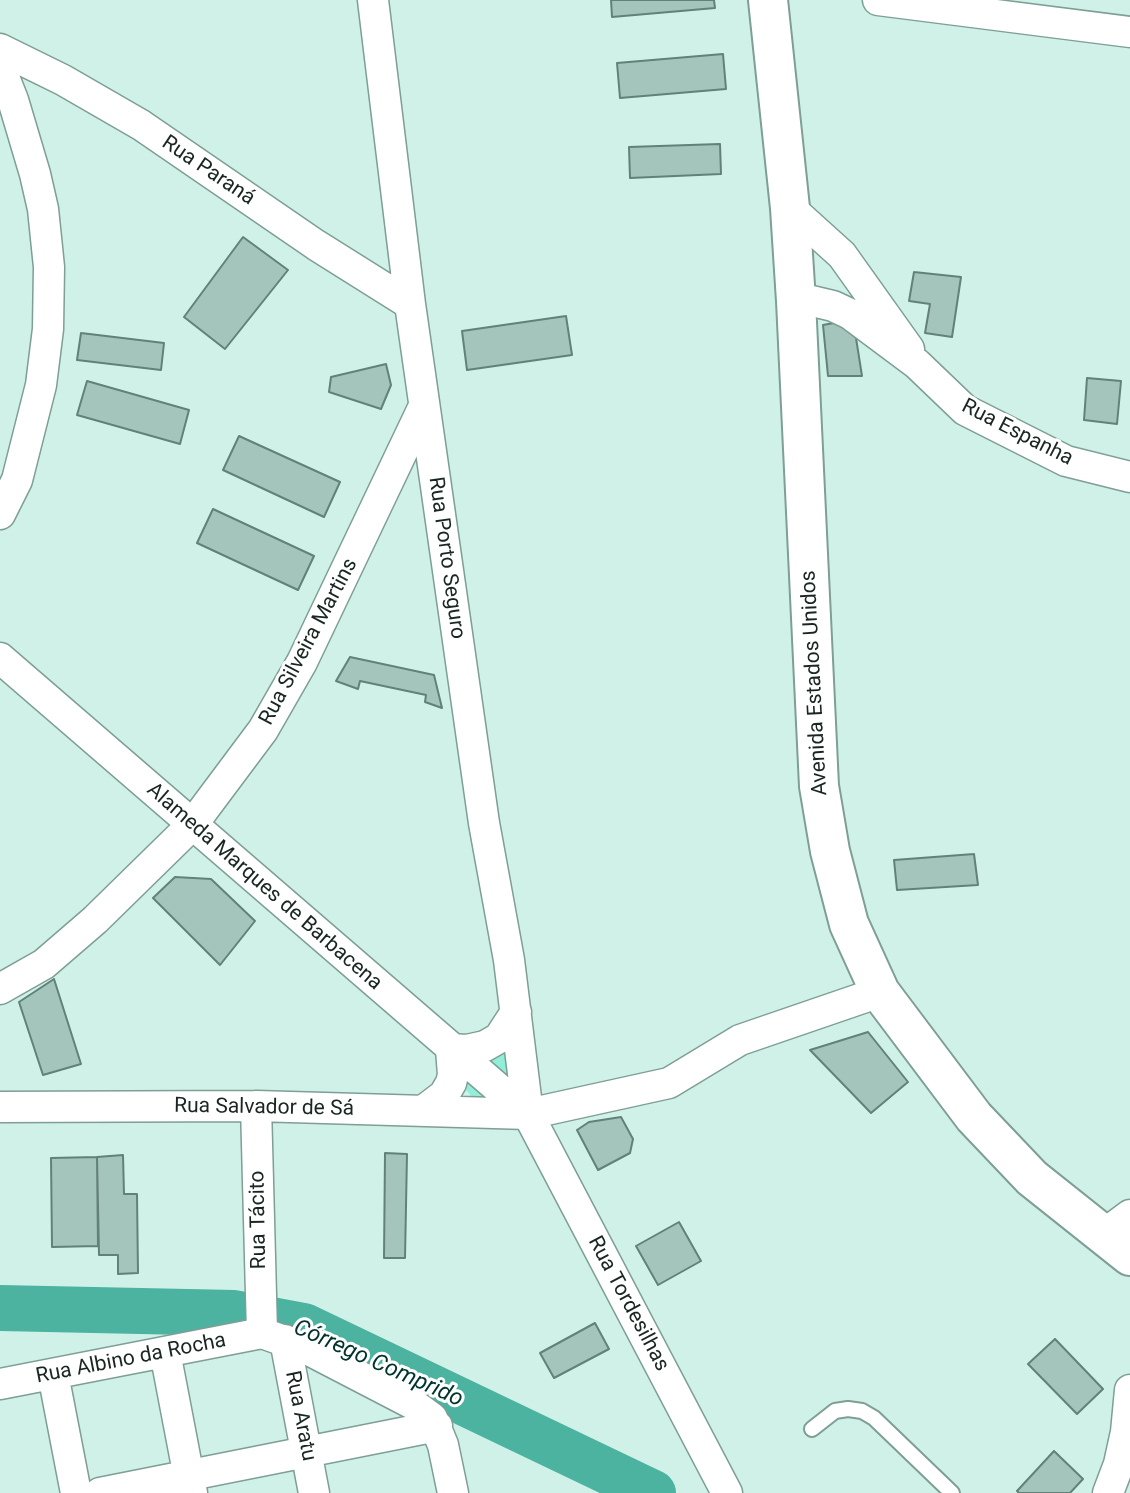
<!DOCTYPE html>
<html>
<head>
<meta charset="utf-8">
<style>
  body { margin:0 }
  canvas { display:block; background:#cff1e8 }
</style>
</head>
<body>
<canvas width="1130" height="1493"></canvas>
<script>
const ctx = document.querySelector('canvas').getContext('2d');
ctx.lineJoin = 'round';
function fillPath(path, color) {
  ctx.fillStyle = color;
  ctx.fill(path, 'evenodd');
}
function shape(rows) {
  const path = new Path2D();
  for (const r of rows) {
    path.moveTo(r[0], r[1]);
    for (let i = 2; i < r.length; i += 2) path.lineTo(r[i], r[i + 1]);
  }
  return path;
}
function trace(path, color, width, dash) {
  ctx.strokeStyle = color;
  ctx.lineWidth = width;
  ctx.lineCap = dash ? 'butt' : 'round';
  ctx.setLineDash(dash || []);
  ctx.stroke(path);
}
function drawText(font, color, halo, rows, align = 'center') {
  ctx.font = font + ' Roboto,sans-serif';
  ctx.lineWidth = 6;
  ctx.setLineDash([]);
  ctx.textBaseline = 'middle';
  ctx.strokeStyle = halo;
  ctx.fillStyle = color;
  for (const [text, x, y, turn = 0] of rows) {
    ctx.save();
    ctx.translate(x, y);
    ctx.rotate((+turn || 0) * Math.PI / 180);
    ctx.textAlign = isNaN(turn) ? turn : align;
    if (halo) ctx.strokeText(text, 0, 0);
    ctx.fillText(text, 0, 0);
    ctx.restore();
  }
}
const green = shape([
  [504,1050,515,1060,518,1082,478,1103,465,1089,462,1075]
]);
const river = shape([
  [0,1308,234,1313,304,1326,653,1493]
]);
const building = shape([
  [611,0,714,0,715,8,612,17,611,0],
  [723,54,726,89,620,98,617,63,723,54],
  [720,144,721,174,630,178,629,147,720,144],
  [243,237,288,270,225,349,184,317,243,237],
  [914,272,961,277,952,337,925,333,930,304,909,301,914,272],
  [566,316,572,355,467,370,462,331,566,316],
  [839,322,856,338,862,376,828,376,823,325,839,322],
  [81,333,164,343,161,370,77,360,81,333],
  [386,364,391,385,381,409,329,392,331,377,386,364],
  [1087,378,1121,381,1117,424,1084,420,1087,378],
  [87,381,189,410,180,444,77,415,87,381],
  [239,436,340,482,324,517,223,470,239,436],
  [213,509,314,556,298,590,197,543,213,509],
  [350,657,434,675,442,708,425,702,426,695,360,681,358,689,336,681,350,657],
  [974,854,978,885,897,890,894,860,974,854],
  [175,877,211,879,255,921,220,965,153,898,175,877],
  [54,979,81,1064,43,1075,19,1002,54,979],
  [868,1032,908,1082,871,1113,810,1050,868,1032],
  [621,1117,633,1139,630,1153,598,1170,577,1130,589,1122,621,1117],
  [385,1153,407,1154,405,1258,384,1258,385,1153],
  [123,1155,124,1194,137,1194,138,1273,118,1274,118,1255,99,1255,97,1157,123,1155],
  [97,1157,98,1246,52,1247,51,1158,97,1157],
  [679,1222,701,1261,658,1285,636,1246,679,1222],
  [595,1323,609,1349,554,1378,540,1353,595,1323],
  [1055,1339,1103,1389,1077,1414,1028,1364,1055,1339],
  [1054,1451,1083,1479,1070,1493,1019,1493,1017,1491,1054,1451]
]);
const lane = shape([
  [812,1429,835,1411,848,1409,862,1411,874,1418,952,1493]
]);
const street = shape([
  [373,0,410,304,484,823,509,960,528,1114,727,1493],
  [878,0,1130,32],
  [0,49,63,80,141,125,316,245,410,304],
  [0,67,13,100,35,174,43,209,49,267,48,329,41,385,17,480,0,514],
  [790,208,842,255,909,349],
  [796,301,812,301,833,306,850,314,917,364,965,410,1066,461,1130,477],
  [0,658,528,1114],
  [0,989,44,964,95,920,192,825,263,730,302,662,424,406],
  [256,1106,262,1333],
  [0,1107,256,1106,528,1114,669,1083,740,1040,880,992],
  [423,1111,444,1095,451,1083,453,1075,451,1049,467,1050,485,1046,499,1038,516,1012],
  [1103,1235,1130,1215],
  [285,1340,314,1493],
  [165,1352,192,1493],
  [53,1374,76,1493],
  [0,1384,262,1333,307,1349,413,1404,432,1418,443,1445,453,1493],
  [100,1493,437,1426],
  [1108,1493,1119,1464,1126,1432,1130,1390]
]);
const secondary = shape([
  [768,0,790,208,796,301,819,786,830,851,849,924,880,992,974,1117,1032,1178,1130,1256]
]);
const streetNames = [
  ["Rua Paraná",208,171,34],
  ["Rua Espanha",1017,433,27],
  ["Rua Porto Seguro",446,558,82],
  ["Rua Silveira Martins",309,642,-62],
  ["Avenida Estados Unidos",815,683,-93],
  ["Alameda Marques de Barbacena",264,887,41],
  ["Rua Salvador de Sá",264,1108,1],
  ["Rua Tácito",259,1220,-91],
  ["Rua Tordesilhas",628,1304,62],
  ["Rua Albino da Rocha",131,1359,-11],
  ["Rua Aratu",300,1416,79]
];
const waterNames = [
  ["Córrego Comprido",378,1364,24]
];
fillPath(green, '#90eed9');
trace(river, '#4bb39f', 46);
fillPath(building, '#a4c5bc');
trace(building, '#628179', 2);
trace(lane, '#7e9e96', 18);
trace(street, '#7e9e96', 33);
trace(secondary, '#7e9e96', 42);
trace(lane, '#fff', 14);
trace(street, '#fff', 30);
trace(secondary, '#fff', 38);
drawText('21px', '#1a2623', '#fff', streetNames);
drawText('italic 23px', '#01332b', '#fff', waterNames);
</script>
</body>
</html>
